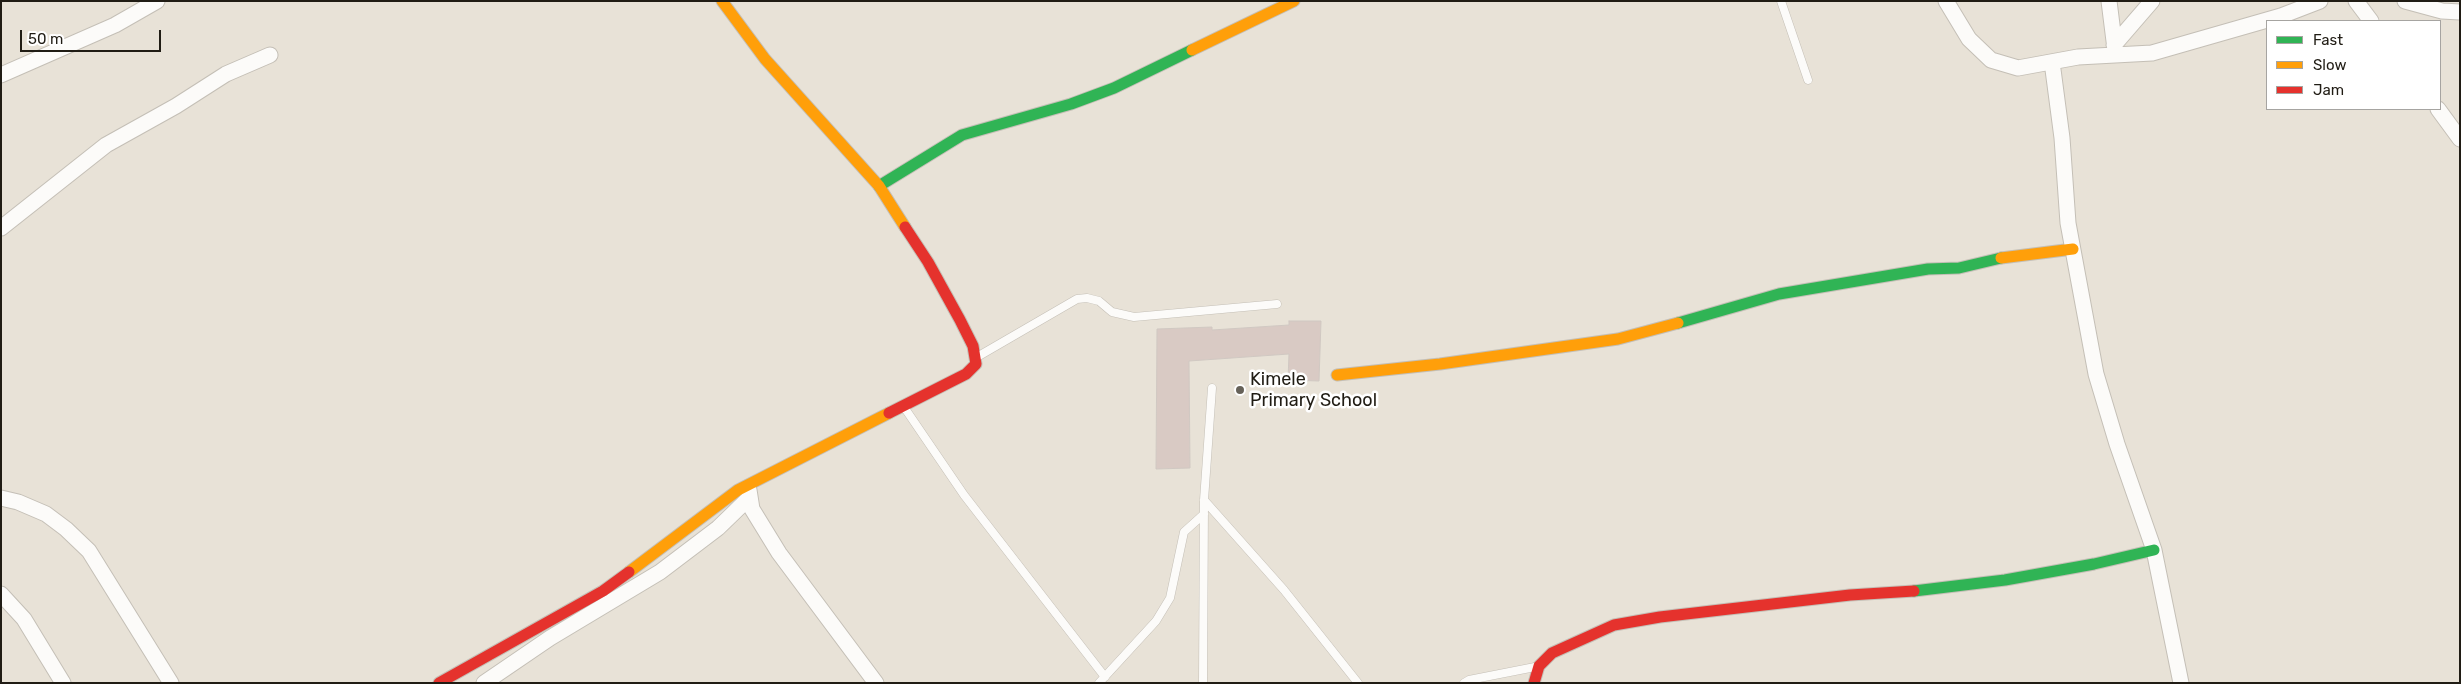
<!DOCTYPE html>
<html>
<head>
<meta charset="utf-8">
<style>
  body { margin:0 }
  #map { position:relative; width:2461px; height:684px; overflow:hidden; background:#e8e2d7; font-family:Rubik,sans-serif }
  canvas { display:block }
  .frame { position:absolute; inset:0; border:2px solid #201c14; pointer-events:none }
  .legend { position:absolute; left:2266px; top:20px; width:175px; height:90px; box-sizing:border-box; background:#fff; border:1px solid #a6a4a1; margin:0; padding:6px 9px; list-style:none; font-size:15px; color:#201c14 }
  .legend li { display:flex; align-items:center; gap:10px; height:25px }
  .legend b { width:25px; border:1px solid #a6a4a1 }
  .scale { position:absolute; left:20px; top:30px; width:141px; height:22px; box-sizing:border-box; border:2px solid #201c14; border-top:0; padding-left:6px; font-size:15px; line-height:18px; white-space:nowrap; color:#201c14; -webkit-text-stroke:4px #fff; paint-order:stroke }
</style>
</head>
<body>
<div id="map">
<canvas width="2461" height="684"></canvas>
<div class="frame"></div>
<ul class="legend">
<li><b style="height:6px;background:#30b455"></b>Fast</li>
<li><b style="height:6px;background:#ff9f0a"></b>Slow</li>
<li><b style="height:6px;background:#e5322d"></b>Jam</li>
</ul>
<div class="scale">50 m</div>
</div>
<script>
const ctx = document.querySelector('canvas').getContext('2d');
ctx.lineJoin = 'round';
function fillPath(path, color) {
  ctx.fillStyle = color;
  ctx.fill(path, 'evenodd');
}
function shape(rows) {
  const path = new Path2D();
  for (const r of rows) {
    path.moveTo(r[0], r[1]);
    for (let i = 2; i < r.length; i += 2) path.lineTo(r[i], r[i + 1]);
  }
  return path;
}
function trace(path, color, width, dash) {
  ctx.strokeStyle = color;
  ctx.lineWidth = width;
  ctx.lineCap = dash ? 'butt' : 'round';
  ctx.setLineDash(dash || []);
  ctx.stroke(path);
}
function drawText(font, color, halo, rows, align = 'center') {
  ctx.font = font + ' Rubik,sans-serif';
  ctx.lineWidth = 5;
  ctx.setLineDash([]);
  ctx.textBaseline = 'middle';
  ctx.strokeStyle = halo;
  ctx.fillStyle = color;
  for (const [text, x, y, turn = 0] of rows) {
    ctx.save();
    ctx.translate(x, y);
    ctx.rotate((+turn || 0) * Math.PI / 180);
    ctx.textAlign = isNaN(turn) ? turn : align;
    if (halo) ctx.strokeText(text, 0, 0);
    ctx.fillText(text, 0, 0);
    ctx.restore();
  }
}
const building = shape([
  [1289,321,1321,321,1319,381,1288,380,1289,354,1189,361,1190,468,1156,469,1157,329,1212,327,1212,330,1289,325,1289,321]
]);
const lane = shape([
  [1781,1,1808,80],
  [977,357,1077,299,1087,298,1099,301,1112,312,1134,317,1277,304],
  [904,407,964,495,1105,677],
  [1204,500,1284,590,1358,683],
  [1099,683,1156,621,1170,598,1184,532,1204,514],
  [1203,683,1204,500,1212,388],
  [1464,683,1469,680,1535,667]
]);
const street = shape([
  [1946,1,1969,39,1991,60,2018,68,2078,57,2152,53,2281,16,2320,1],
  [2109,1,2115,49],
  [2356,1,2371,21],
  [2405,1,2442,11,2460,12],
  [2114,45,2152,1],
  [2052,62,2062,138,2068,223,2096,374,2117,444,2154,550,2181,683],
  [1,75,115,25,157,1],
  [2438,109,2460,139],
  [1,228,106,145,176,106,226,74,270,55],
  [749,490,752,509,779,553,876,683],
  [1,498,18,502,46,514,66,529,89,551,171,683],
  [1,594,24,619,63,683],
  [484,683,550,638,660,572,718,528,749,498]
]);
const fast = shape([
  [879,186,962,135,1071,104,1114,88,1192,50],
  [1678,323,1779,294,1928,269,1959,268,2001,258],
  [1914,591,2005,580,2094,564,2154,550]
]);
const slow = shape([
  [722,1,765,59,879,186,905,227],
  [1192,50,1294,1],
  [2001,258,2073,249],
  [1337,375,1440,364,1618,339,1678,323],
  [629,572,738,490,889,413]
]);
const jam = shape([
  [889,413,966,374,976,364,973,346,960,320,928,262,905,227],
  [439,683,603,591,629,572],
  [1534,683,1539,666,1552,653,1614,625,1660,617,1850,595,1914,591]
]);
const markers = [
  [1240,390,5,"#666158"]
];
const poiNames = [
  ["Kimele",1250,380],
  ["Primary School",1250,401]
];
fillPath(building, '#d9cac4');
trace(building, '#d0c8c2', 1);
trace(lane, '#c4bfb6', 9);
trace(street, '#c4bfb6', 17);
trace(fast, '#c4bfb6', 13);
trace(slow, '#c4bfb6', 13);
trace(jam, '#c4bfb6', 13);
trace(lane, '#fcfbf9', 8);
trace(street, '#fcfbf9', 15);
trace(fast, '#30b455', 11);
trace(slow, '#ff9f0a', 11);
trace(jam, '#e5322d', 11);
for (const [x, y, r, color] of markers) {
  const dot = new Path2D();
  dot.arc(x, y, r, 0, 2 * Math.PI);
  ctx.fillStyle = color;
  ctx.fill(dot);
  trace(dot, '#fff', 2);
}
drawText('18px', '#201c14', '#fff', poiNames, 'left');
</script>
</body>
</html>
